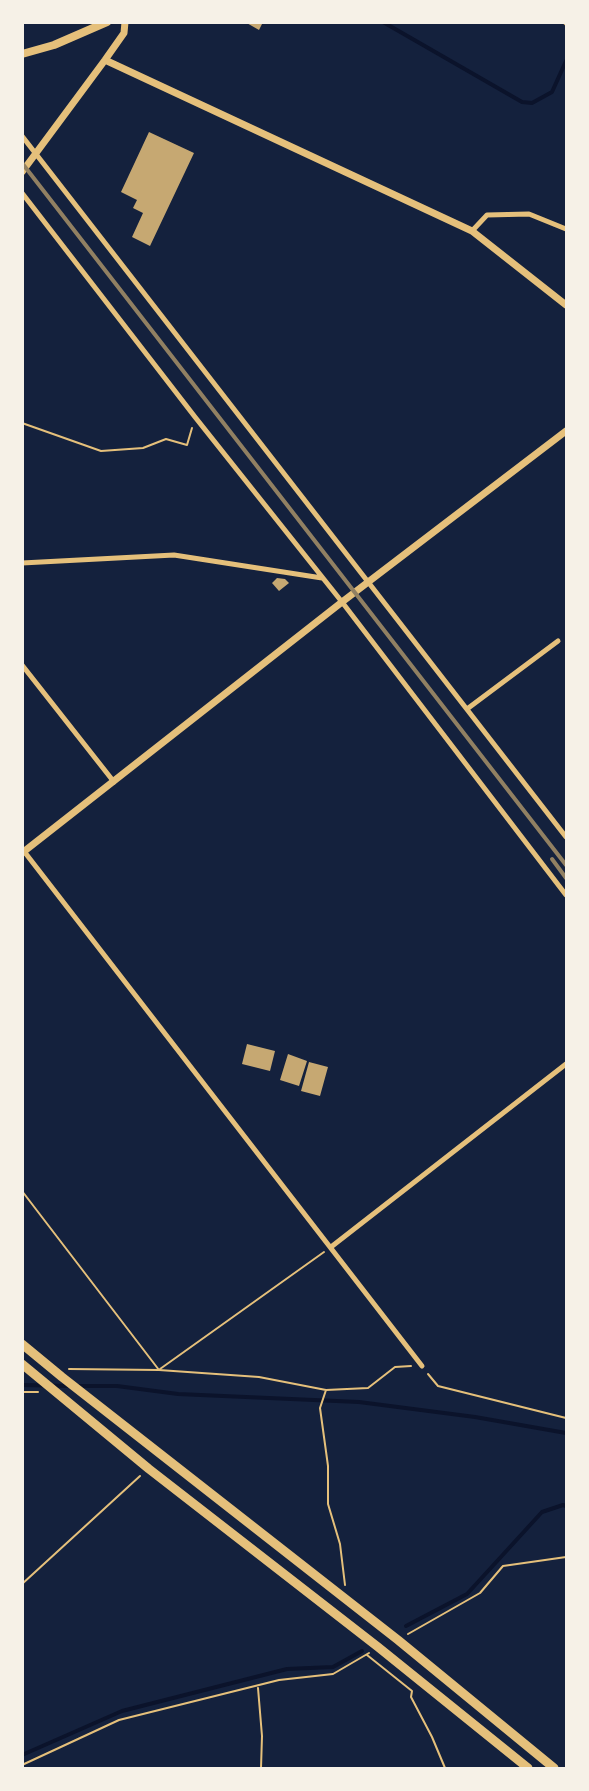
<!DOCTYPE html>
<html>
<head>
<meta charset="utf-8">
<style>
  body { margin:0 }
  #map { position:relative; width:589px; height:1791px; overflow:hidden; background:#14213d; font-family:Figtree,sans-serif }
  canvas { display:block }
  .frame { position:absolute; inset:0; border:24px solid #f6f1e7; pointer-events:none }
</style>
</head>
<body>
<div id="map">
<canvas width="589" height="1791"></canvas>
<div class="frame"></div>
</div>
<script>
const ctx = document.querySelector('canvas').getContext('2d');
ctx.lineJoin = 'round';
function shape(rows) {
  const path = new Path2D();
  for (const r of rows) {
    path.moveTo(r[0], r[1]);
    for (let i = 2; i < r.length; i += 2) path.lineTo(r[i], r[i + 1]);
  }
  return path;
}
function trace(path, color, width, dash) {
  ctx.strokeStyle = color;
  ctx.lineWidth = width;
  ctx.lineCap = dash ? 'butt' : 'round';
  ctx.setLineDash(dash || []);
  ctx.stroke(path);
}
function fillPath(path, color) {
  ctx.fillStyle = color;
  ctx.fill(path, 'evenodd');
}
const stream = shape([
  [383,22,522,102,532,103,552,92,566,61],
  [22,1385,70,1386],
  [77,1386,117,1386,178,1394,359,1402,475,1417,566,1433],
  [406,1626,467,1594,542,1512,563,1505,566,1506],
  [22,1755,122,1711,287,1669,333,1667,362,1651]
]);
const building = shape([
  [245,22,263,22,259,30],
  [149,132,194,153,150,246,132,237,143,213,133,208,137,200,121,192],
  [277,578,285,579,289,583,279,591,272,583],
  [247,1044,275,1051,270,1071,242,1064],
  [288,1054,307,1061,299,1086,280,1080],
  [309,1062,328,1067,320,1096,301,1091]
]);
const path = shape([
  [22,423,101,451,143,448,166,439,187,445,192,428],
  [22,1191,159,1370],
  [69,1369,159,1370,259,1377,326,1390,368,1388,395,1367,411,1366],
  [160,1369,324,1252],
  [428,1374,438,1386,566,1418],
  [326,1390,320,1408,328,1466,328,1504,340,1544,345,1585],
  [22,1392,38,1392],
  [22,1584,140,1476],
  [408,1634,480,1593,503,1566,566,1557],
  [367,1655,412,1691,411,1697,432,1737,445,1768],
  [258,1688,262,1736,261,1768],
  [22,1765,119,1720,279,1680,333,1674,369,1653]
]);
const minor = shape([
  [565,22,566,23],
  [22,136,566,837],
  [22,193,195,417,342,602,566,895],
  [472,231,487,215,529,214,566,229],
  [22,563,174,555,322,578],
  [22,665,114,782],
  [467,709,558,641],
  [23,850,422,1366],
  [331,1247,566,1064]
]);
const tertiary = shape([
  [105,60,472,231,566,305],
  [22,172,105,60,124,33,125,22],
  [22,853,342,602,566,431]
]);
const primary = shape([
  [22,54,54,45,107,22]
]);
const trunk = shape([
  [22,1344,62,1377,398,1640,554,1768],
  [22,1364,149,1469,378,1647,528,1768]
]);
const rail = shape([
  [22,163,566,865],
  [552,859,566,878]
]);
trace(stream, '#0b132b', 4);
fillPath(building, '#c6a872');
trace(path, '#e5c07b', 2);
trace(minor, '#e5c07b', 5);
trace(tertiary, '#e5c07b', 7);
trace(primary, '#e5c07b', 8);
trace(trunk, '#e5c07b', 9);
trace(rail, '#918062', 4);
</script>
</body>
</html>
